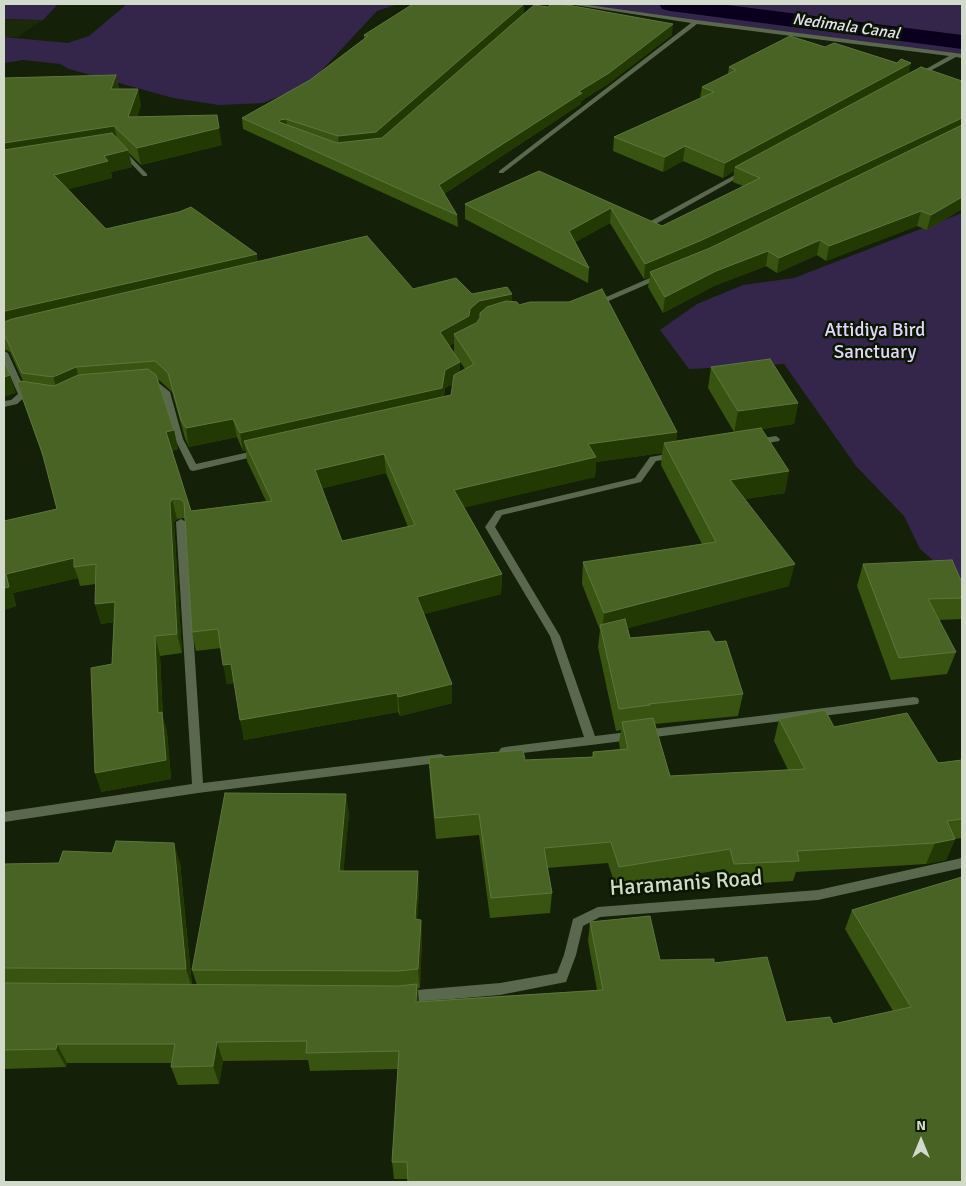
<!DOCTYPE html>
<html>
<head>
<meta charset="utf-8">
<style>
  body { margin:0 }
  #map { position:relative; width:966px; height:1186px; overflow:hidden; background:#142008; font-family:Signika,sans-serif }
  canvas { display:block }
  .frame { position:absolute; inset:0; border:5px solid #d2dbcb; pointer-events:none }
  .north { position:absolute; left:896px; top:1116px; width:50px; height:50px; -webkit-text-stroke:4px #0b1701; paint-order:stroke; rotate:0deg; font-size:14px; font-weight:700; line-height:20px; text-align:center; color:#d2dbcb }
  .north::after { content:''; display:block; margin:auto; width:18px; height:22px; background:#d2dbcb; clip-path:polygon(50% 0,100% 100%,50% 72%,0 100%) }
</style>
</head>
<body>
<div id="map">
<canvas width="966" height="1186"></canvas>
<div class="frame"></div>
<div class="north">N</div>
</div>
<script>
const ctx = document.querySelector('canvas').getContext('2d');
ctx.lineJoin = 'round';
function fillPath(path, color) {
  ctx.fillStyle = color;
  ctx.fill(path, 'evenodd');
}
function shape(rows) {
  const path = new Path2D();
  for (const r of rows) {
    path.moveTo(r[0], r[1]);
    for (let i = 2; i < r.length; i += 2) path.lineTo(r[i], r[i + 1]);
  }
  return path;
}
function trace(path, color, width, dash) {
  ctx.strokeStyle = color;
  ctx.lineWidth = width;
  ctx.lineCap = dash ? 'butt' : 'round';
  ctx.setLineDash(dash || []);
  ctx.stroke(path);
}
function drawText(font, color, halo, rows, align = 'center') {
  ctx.font = font + ' Signika,sans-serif';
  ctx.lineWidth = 5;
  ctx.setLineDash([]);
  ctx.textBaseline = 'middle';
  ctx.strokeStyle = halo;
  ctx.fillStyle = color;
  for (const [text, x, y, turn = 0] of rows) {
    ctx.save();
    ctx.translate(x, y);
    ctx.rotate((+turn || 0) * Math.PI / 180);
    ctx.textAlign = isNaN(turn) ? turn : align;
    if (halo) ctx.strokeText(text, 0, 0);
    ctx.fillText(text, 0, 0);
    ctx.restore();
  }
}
const built = shape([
  [4,19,9,20,43,20,18,37,4,37]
]);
const green = shape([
  [4,4,58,4,43,20,4,19],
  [127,4,398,4,377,11,308,85,263,103,219,105,173,98,69,69,60,64,23,60,4,63,4,37,68,43,89,36],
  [571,4,962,4,962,56,696,22],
  [962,213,962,585,920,549,904,516,856,466,784,364,689,369,660,330,697,304,743,285,794,278]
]);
const canal = shape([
  [659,4,720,4,962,35,962,49,670,11,662,9,659,4]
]);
const street = shape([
  [568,4,581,4,696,20,955,53,962,54,962,58,956,57,919,77,916,75,917,74,949,56,697,24,503,173,499,173,499,171,691,23,568,4],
  [119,149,123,149,147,174,147,176,143,176,119,151,119,149],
  [744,170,747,172,746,173,654,225,647,223,744,170],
  [659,274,662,274,666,276,597,306,591,306,590,304,659,274],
  [4,351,8,353,27,395,17,404,4,407,4,401,11,400,18,394,4,362,4,351],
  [155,380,170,392,183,439,196,464,258,450,261,451,262,453,261,455,193,471,190,470,175,439,162,393,153,386,146,385,145,383,149,380,155,380],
  [776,436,780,439,779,441,757,445,753,442,757,439,776,436],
  [673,453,676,454,677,456,676,458,656,461,641,482,502,515,495,527,560,636,595,736,914,697,918,698,919,701,918,704,591,745,505,755,501,754,499,751,501,748,505,747,584,737,550,636,485,527,496,511,635,478,650,457,673,453],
  [181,519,186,522,203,783,441,754,445,756,447,759,445,762,198,793,4,822,4,812,192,784,176,522,181,519],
  [962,858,962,868,818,900,600,917,583,926,576,955,566,982,500,995,405,1003,400,1001,398,997,400,993,405,991,500,983,557,973,564,955,573,919,598,907,818,890,962,858]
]);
const wall = shape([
  [524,4,524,14,672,35,608,84,581,101,581,104,444,194,457,215,458,227,243,129,242,118,310,80,364,39,364,35],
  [825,47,897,63,911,63,908,73,962,209,927,230,917,226,826,261,817,255,777,273,766,266,714,286,663,313,648,287,650,277,644,279,610,223,575,242,589,268,588,283,465,219,465,204,539,171,662,226,743,186,733,182,734,171,723,178,683,161,663,172,613,151,614,137,700,98,702,87,728,74,729,67],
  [116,75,119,89,141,105,137,117,222,145,141,165,129,153,132,167,111,172,112,178,68,189,106,229,258,262,413,289,472,294,512,294,512,301,519,305,677,432,676,441,734,432,708,388,711,367,798,403,794,424,762,429,785,493,745,499,789,586,628,628,630,638,715,642,743,694,738,716,655,724,670,776,788,770,774,741,779,719,834,727,938,763,962,760,962,838,955,839,946,860,926,864,796,872,793,881,729,885,725,869,616,888,608,863,547,868,552,893,550,913,490,918,479,835,436,839,430,779,429,758,525,760,592,757,593,752,620,749,619,743,621,730,616,731,598,647,600,630,582,584,583,562,702,544,661,465,662,453,596,462,595,477,464,507,502,574,501,594,424,614,452,703,400,716,398,712,244,740,234,683,227,684,221,648,196,651,192,632,185,519,184,518,177,519,174,522,182,653,160,656,163,718,167,732,171,779,101,792,112,664,114,622,101,624,95,604,96,584,80,586,78,578,13,593,16,606,4,610,4,521,57,509,45,463,17,383,23,381,10,352,4,349,4,78],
  [480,318,476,323,471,325,479,319],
  [454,343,454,353,465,369,460,372,460,362,449,346],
  [158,380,159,380,172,392,185,438,189,447,237,437,243,451,246,451,247,461,266,501,191,511,172,451,178,449,174,430],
  [453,384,451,395,444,396,445,388],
  [386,473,408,527,342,541,322,488],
  [863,564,962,583,962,615,961,619,939,620,956,652,947,674,891,680,857,586],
  [349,813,343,871,419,890,417,920,421,920,422,938,420,988,418,988,419,1001,597,990,588,941,590,922,660,960,714,963,786,1022,833,1024,893,1011,845,929,852,910,962,877,962,1182,394,1179,392,1162,398,1069,310,1071,308,1060,223,1061,219,1084,178,1085,171,1067,172,1063,67,1063,66,1067,4,1069,4,864,180,863,192,985,197,985,192,970]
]);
const shadedWall = shape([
  [524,4,524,14,376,143,339,147,338,136],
  [673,24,672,35,608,84,581,101,581,104,439,197,439,185,578,92],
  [911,63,908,77,735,167,734,171,723,178,725,163],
  [116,75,119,91,111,89],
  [138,89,141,105,131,133,128,117],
  [217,115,222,145,141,165,137,148],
  [962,118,962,130,700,255,650,272,650,277,644,279,645,264],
  [286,119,288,130,279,122,280,120],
  [114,126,118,142,4,161,4,143],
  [685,146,683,161,663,172,665,157],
  [128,150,132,167,111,172,112,178,59,192,54,175,104,156],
  [962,197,962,209,927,230,931,215],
  [611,208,610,223,569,246,569,231],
  [921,211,917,226,826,261,829,246],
  [820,240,817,255,777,273,779,258],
  [768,251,766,266,714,286,663,313,665,297,716,271],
  [257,254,259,272,4,334,4,312,5,311],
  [512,294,512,312,479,319,470,327,454,334,454,343,440,351,440,332,479,301],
  [460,362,460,380,445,388,442,406,244,441,246,451,243,451,240,433,445,370],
  [76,367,81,385,59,395,53,377],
  [10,375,16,393,4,397,4,377],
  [798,403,794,424,734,433,738,411],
  [233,419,237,437,189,447,186,428],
  [174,430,178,449,171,451,166,432],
  [677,432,675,451,664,443,662,453,596,462,595,477,455,510,454,490,588,444],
  [384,454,386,473,317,490,315,470],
  [789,471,785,493,727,502,730,480],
  [172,499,177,519,174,522,182,653,177,634,170,503],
  [74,558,74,567,78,578,13,593,16,606,4,610,4,588,6,574],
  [795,564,789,586,602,635,604,613],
  [502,574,501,594,418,616,417,597],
  [115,602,120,621,101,624,95,604],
  [155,636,160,656,163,718,167,732,171,779,101,792,95,773,158,713],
  [231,664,235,683,227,684,223,665],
  [452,684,452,703,400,716,398,697],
  [397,693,398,712,244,740,240,720],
  [346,794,349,813,342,890,339,871],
  [955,839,946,860,926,864,935,843],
  [174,843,180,863,192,988,186,969],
  [418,871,419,890,416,938,415,919],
  [421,920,422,938,420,988,418,969],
  [417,984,419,1003,416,1002],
  [217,1042,223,1061,219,1084,213,1066],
  [57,1044,67,1063,66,1067,56,1049]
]);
const building = shape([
  [413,4,524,4,376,132,338,136,286,119,280,120,279,122,337,143,382,138,534,5,548,7,551,4,562,4,673,24,609,73,578,92,582,93,439,185,457,215,242,118,310,80,368,36,364,35,413,4],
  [790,36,825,47,834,43,897,63,901,59,911,63,725,163,685,146,665,157,614,137,714,92,702,87,736,70,729,67,790,36],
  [921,67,962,81,962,118,702,240,645,264,611,208,569,231,589,268,465,204,539,171,662,226,760,178,735,167,921,67],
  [116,75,111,89,138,89,128,117,217,115,219,128,137,148,114,126,4,143,4,78,116,75],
  [962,125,962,197,931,215,921,211,829,246,820,240,779,258,768,251,716,271,665,297,650,272,710,248,962,125],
  [112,133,128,150,104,156,108,161,54,175,106,229,179,212,191,207,257,254,5,311,4,312,4,150,112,133],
  [367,236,413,289,456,278,472,294,507,287,512,294,479,301,470,309,469,316,440,332,460,362,445,370,442,388,240,433,233,419,186,428,181,420,168,373,155,361,76,367,53,377,22,373,4,334,4,322,12,319,367,236],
  [602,289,677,432,588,444,596,457,454,490,502,574,417,597,452,684,398,697,397,693,240,720,231,664,223,665,218,629,192,632,184,502,180,499,172,499,170,503,177,634,155,636,158,713,162,712,166,760,95,773,91,668,112,664,115,602,95,604,96,564,74,567,74,558,6,574,9,587,4,588,4,521,57,509,42,452,17,383,20,381,54,386,78,375,148,369,156,375,174,430,166,432,191,511,272,501,244,441,451,395,454,375,474,364,454,334,476,323,480,318,480,313,487,307,506,301,517,302,519,305,530,302,569,302,602,289],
  [384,454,415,525,342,541,315,470,384,454],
  [770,359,798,403,738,411,711,367,770,359],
  [4,361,10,375,4,377,4,361],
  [761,428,789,471,730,480,795,564,604,613,583,562,716,542,664,443,761,428],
  [952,560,962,583,962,598,928,599,956,652,899,658,863,564,952,560],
  [625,619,630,638,709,631,715,642,726,641,743,694,649,704,650,705,619,709,600,625,625,619],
  [825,710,834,727,907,713,938,763,962,760,962,819,947,821,955,839,935,843,797,851,799,861,734,864,730,849,619,867,611,842,544,848,552,893,491,898,479,814,435,818,429,758,523,750,525,760,594,757,593,752,628,749,622,722,653,718,670,776,805,769,779,719,825,710],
  [225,793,346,794,339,871,418,871,415,919,421,920,418,969,398,971,192,970,225,793],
  [116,841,174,843,186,969,4,968,4,864,59,863,63,851,112,853,116,841],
  [962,877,962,1182,408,1182,407,1162,392,1162,399,1051,306,1053,307,1041,217,1042,213,1066,171,1067,175,1044,57,1044,56,1049,4,1050,4,983,398,986,417,984,416,1002,603,990,590,922,650,916,660,960,714,959,714,963,767,957,786,1022,830,1017,833,1024,911,1007,852,910,962,877]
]);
const farWaternames = [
  ["Nedimala Canal",846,27,8]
];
const parkNames = [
  ["Attidiya Bird",875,331],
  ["Sanctuary",875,353]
];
const nearStreetnames = [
  ["Haramanis Road",686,884,-4]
];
fillPath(built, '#1a2909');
fillPath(green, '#34264b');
fillPath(canal, '#0a001d');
fillPath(street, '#5a694e');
fillPath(wall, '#385410');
fillPath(shadedWall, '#223904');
fillPath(building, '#486324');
trace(building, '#5e763e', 1);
drawText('italic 16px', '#e7e1f4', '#0b1701', farWaternames);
drawText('19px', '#e3d7fd', '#0b1701', parkNames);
drawText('22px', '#d2dbcb', '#0b1701', nearStreetnames);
</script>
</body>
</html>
